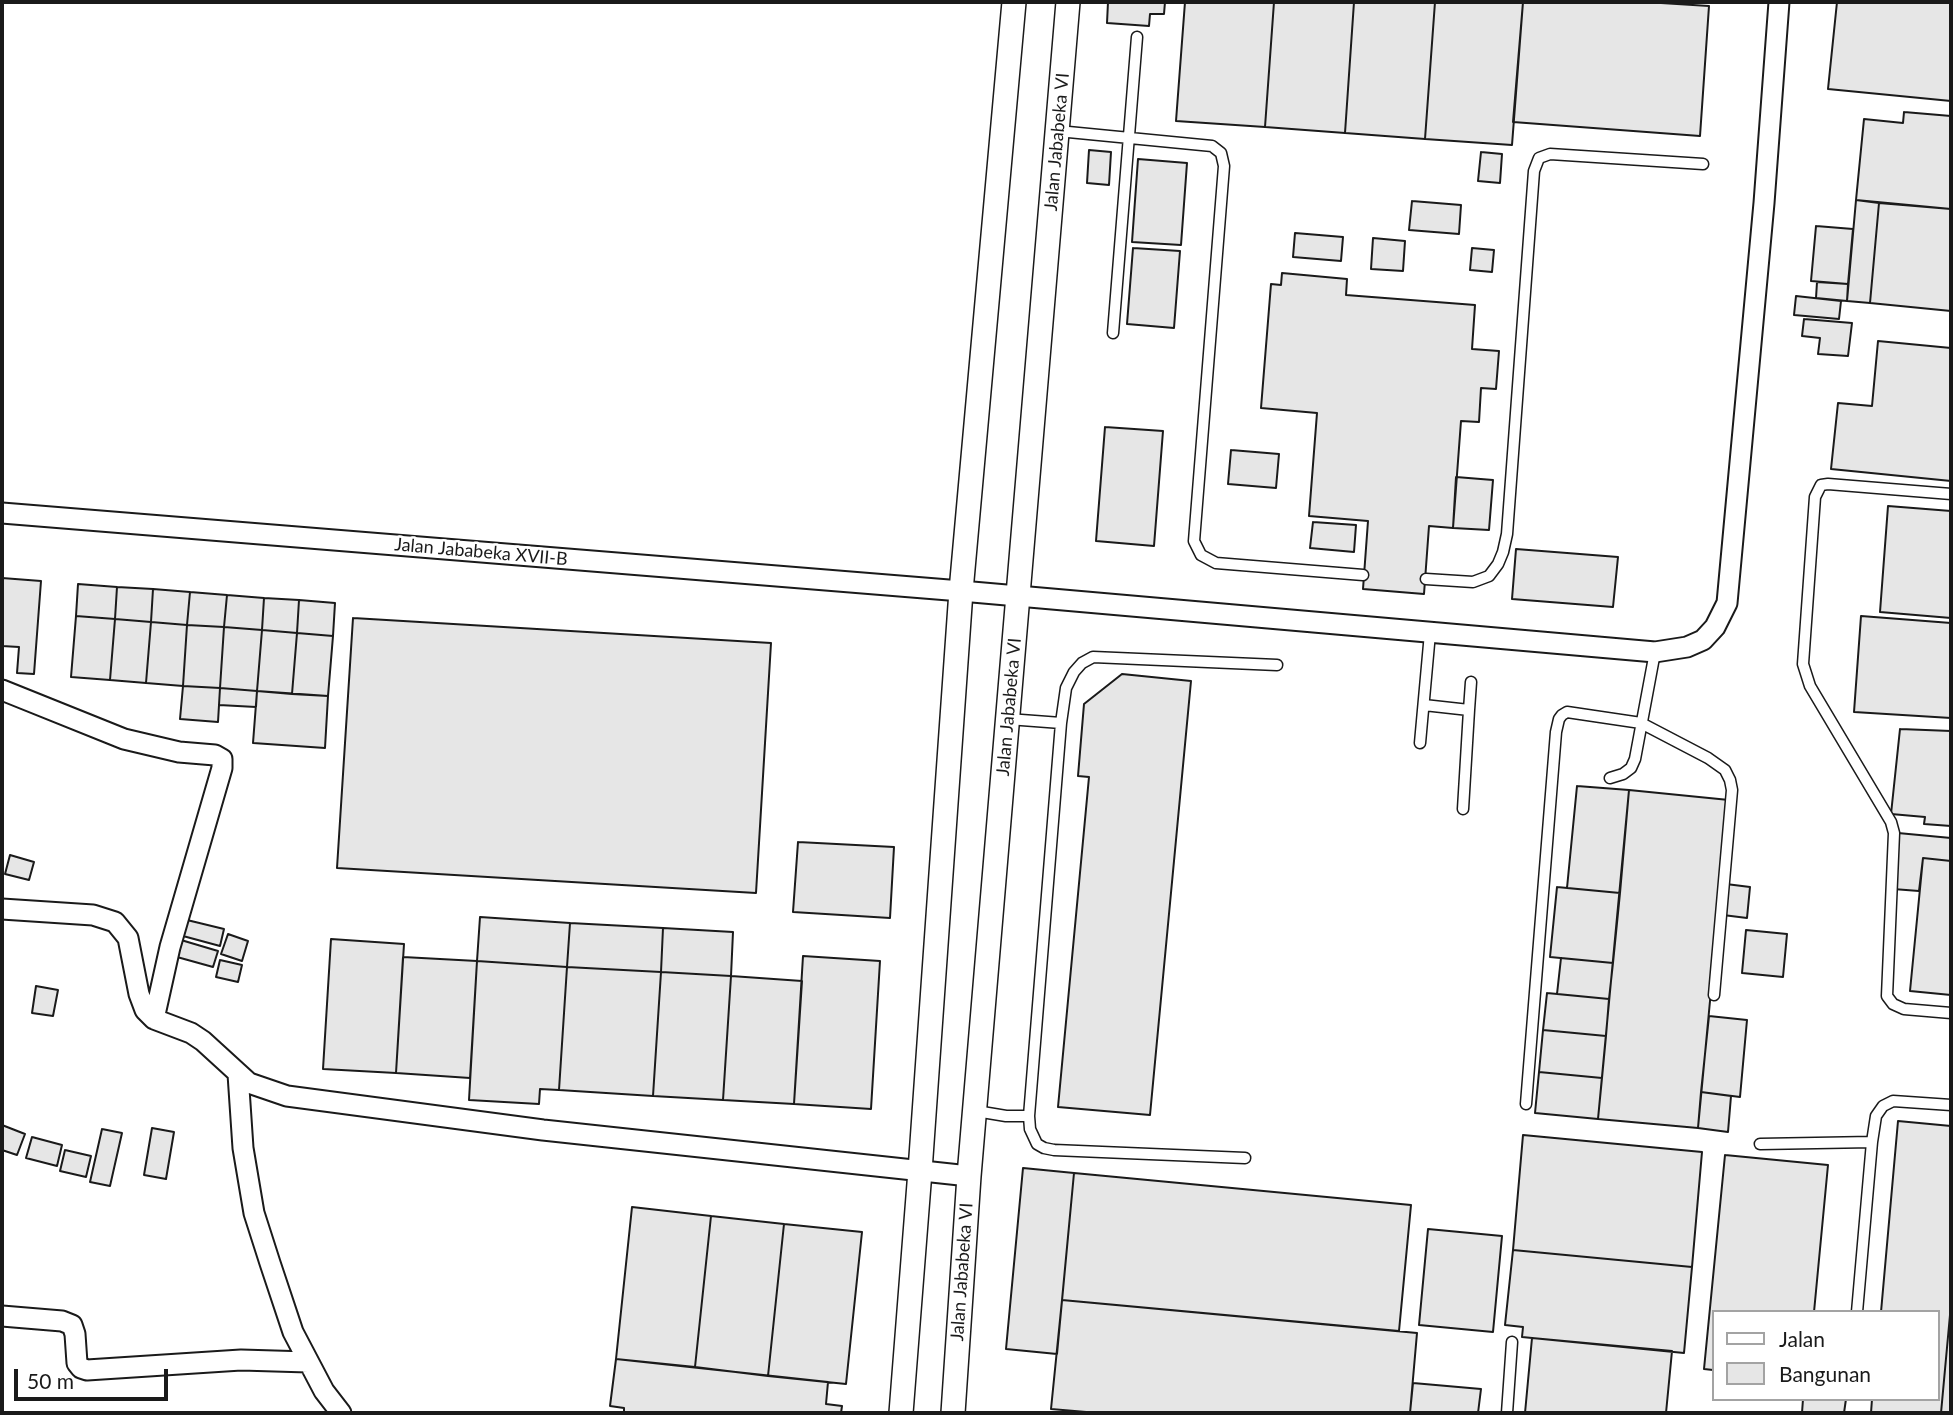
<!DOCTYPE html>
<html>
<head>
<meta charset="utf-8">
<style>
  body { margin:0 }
  #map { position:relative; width:1953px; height:1415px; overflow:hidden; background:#fff; font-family:Lato,sans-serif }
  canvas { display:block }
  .frame { position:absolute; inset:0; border:4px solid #1a1a1a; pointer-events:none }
  .legend { position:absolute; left:1712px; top:1310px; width:228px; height:91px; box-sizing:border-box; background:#fff; border:2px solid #a3a3a3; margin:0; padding:9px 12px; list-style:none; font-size:21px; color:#1a1a1a }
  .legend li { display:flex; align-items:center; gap:14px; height:35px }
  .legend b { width:35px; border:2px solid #a3a3a3 }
  .scale { position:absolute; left:14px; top:1369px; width:154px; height:32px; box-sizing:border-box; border:4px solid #1a1a1a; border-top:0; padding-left:9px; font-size:21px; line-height:24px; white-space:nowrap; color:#1a1a1a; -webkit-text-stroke:5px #fff; paint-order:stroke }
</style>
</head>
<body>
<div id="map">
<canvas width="1953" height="1415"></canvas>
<div class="frame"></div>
<ul class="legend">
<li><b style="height:9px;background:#fff"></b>Jalan</li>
<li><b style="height:19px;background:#e6e6e6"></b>Bangunan</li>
</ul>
<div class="scale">50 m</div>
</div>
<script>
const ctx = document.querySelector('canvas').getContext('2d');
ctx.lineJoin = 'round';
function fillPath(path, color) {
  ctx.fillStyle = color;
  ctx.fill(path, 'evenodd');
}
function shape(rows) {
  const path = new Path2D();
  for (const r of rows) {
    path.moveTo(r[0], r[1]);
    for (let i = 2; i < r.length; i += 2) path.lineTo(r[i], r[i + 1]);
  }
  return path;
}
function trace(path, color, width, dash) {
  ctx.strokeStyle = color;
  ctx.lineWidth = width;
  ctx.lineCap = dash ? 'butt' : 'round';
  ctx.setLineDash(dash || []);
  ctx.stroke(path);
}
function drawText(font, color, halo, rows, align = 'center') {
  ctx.font = font + ' Lato,sans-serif';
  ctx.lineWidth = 5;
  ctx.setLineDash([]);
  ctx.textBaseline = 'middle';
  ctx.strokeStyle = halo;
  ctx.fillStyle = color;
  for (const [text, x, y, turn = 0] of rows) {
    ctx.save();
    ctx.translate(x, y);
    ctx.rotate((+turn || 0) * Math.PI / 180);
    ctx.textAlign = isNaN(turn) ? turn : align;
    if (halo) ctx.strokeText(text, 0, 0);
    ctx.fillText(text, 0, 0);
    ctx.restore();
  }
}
const building = shape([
  [1108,2,1165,2,1164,14,1150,14,1149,26,1107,23,1108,2],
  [1185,2,1274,2,1265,127,1176,121,1185,2],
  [1274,2,1354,2,1345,133,1265,127,1274,2],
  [1354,2,1435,2,1425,139,1345,133,1354,2],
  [1435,2,1523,2,1512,145,1425,139,1435,2],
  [1523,2,1645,2,1709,6,1700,136,1513,122,1523,2],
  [1837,2,1951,2,1951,101,1828,89,1837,2],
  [1904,112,1951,116,1951,209,1856,200,1864,119,1903,123,1904,112],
  [1089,150,1111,152,1109,185,1087,183,1089,150],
  [1481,152,1502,154,1500,183,1478,181,1481,152],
  [1138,159,1187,163,1181,245,1132,242,1138,159],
  [1856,200,1879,203,1870,303,1847,301,1856,200],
  [1412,201,1461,205,1459,234,1409,230,1412,201],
  [1879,203,1951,209,1951,311,1870,303,1879,203],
  [1816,226,1853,229,1848,284,1811,281,1816,226],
  [1295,233,1343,237,1341,261,1293,257,1295,233],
  [1373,238,1405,241,1403,271,1371,269,1373,238],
  [1133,248,1180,251,1174,328,1127,324,1133,248],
  [1472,248,1494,250,1492,272,1470,270,1472,248],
  [1282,273,1347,279,1346,295,1475,305,1472,349,1499,351,1496,389,1481,388,1479,422,1461,421,1453,528,1429,526,1424,594,1363,589,1368,521,1309,516,1317,413,1261,408,1271,284,1281,285,1282,273],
  [1817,282,1848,284,1847,301,1816,298,1817,282],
  [1796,296,1841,301,1839,319,1794,315,1796,296],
  [1804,319,1852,323,1848,356,1818,354,1820,338,1802,336,1804,319],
  [1878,341,1951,348,1951,481,1831,469,1838,403,1872,406,1878,341],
  [1105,427,1163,431,1154,546,1096,541,1105,427],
  [1231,450,1279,454,1276,488,1228,484,1231,450],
  [1456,477,1493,480,1489,530,1453,528,1456,477],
  [1888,506,1951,511,1951,618,1880,612,1888,506],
  [1313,522,1356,525,1354,552,1310,548,1313,522],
  [1516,549,1618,557,1613,607,1512,599,1516,549],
  [2,578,41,581,34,674,17,673,19,647,2,646,2,578],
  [78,584,117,587,115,619,76,616,78,584],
  [117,587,153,589,151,622,115,619,117,587],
  [153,589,190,592,187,625,151,622,153,589],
  [190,592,227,595,224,627,187,625,190,592],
  [227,595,264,598,262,630,224,627,227,595],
  [264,598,299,600,297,633,262,630,264,598],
  [299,600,335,603,333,636,297,633,299,600],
  [76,616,115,619,110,680,71,677,76,616],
  [1861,616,1951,623,1951,718,1854,712,1861,616],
  [353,618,771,643,756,893,337,868,353,618],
  [115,619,151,622,146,683,110,680,115,619],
  [151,622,187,625,183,686,146,683,151,622],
  [187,625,224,627,220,688,183,686,187,625],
  [224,627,262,630,257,691,220,688,224,627],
  [262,630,297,633,292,694,257,691,262,630],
  [297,633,333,636,328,696,292,694,297,633],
  [1122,674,1191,681,1150,1115,1058,1107,1089,777,1078,776,1084,704,1122,674],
  [183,686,220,688,218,722,180,719,183,686],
  [220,688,257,691,256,707,219,705,220,688],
  [257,691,328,696,325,748,253,743,257,691],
  [1900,729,1951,731,1951,826,1924,824,1925,817,1891,814,1900,729],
  [1577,786,1629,790,1620,893,1567,888,1577,786],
  [1629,790,1729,800,1698,1128,1598,1119,1629,790],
  [1898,833,1951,838,1951,861,1923,858,1919,891,1893,889,1898,833],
  [798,842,894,847,890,918,793,912,798,842],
  [10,855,34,862,29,880,5,874,10,855],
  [1923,858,1951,861,1951,995,1910,991,1923,858],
  [1726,884,1750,887,1747,918,1723,915,1726,884],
  [1557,887,1620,893,1613,963,1550,957,1557,887],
  [480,917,570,923,567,967,477,961,480,917],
  [187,920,224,929,220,946,183,936,187,920],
  [570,923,663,928,661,972,567,967,570,923],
  [663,928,733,932,731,976,661,972,663,928],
  [1746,930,1787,934,1783,977,1742,973,1746,930],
  [228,934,248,941,242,961,221,954,228,934],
  [331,939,404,944,396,1073,323,1069,331,939],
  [181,940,218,951,213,967,177,957,181,940],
  [803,956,880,961,871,1109,794,1104,803,956],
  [403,957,477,961,470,1078,396,1073,403,957],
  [1561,958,1613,963,1609,999,1557,994,1561,958],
  [220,960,242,965,238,982,216,977,220,960],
  [477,961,567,967,559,1090,540,1089,539,1104,469,1100,477,961],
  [567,967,661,972,653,1096,559,1090,567,967],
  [661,972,731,976,723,1100,653,1096,661,972],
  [731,976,802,981,794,1104,723,1100,731,976],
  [36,986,58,990,53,1016,32,1013,36,986],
  [1547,993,1609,999,1606,1036,1543,1030,1547,993],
  [1709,1016,1747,1020,1740,1097,1701,1092,1709,1016],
  [1543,1030,1606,1036,1602,1078,1539,1072,1543,1030],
  [1539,1072,1602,1078,1598,1119,1535,1113,1539,1072],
  [1701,1092,1731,1096,1728,1132,1698,1128,1701,1092],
  [1898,1121,1951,1126,1951,1304,1941,1413,1871,1413,1872,1399,1937,1399,1937,1312,1881,1312,1898,1121],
  [2,1125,25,1134,17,1155,2,1150,2,1125],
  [152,1128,174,1132,166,1179,144,1175,152,1128],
  [102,1129,122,1133,110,1186,90,1182,102,1129],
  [1523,1135,1702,1152,1692,1267,1513,1250,1523,1135],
  [32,1137,62,1145,57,1166,26,1158,32,1137],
  [65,1150,91,1156,86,1177,60,1171,65,1150],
  [1725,1155,1828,1165,1814,1312,1713,1312,1713,1370,1704,1369,1725,1155],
  [1023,1168,1074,1173,1057,1354,1006,1349,1023,1168],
  [1074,1173,1411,1205,1399,1331,1062,1300,1074,1173],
  [632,1207,711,1216,695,1367,616,1359,632,1207],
  [711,1216,784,1224,768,1376,695,1367,711,1216],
  [784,1224,862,1232,846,1384,768,1376,784,1224],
  [1428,1229,1502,1236,1493,1332,1419,1325,1428,1229],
  [1513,1250,1692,1267,1684,1353,1522,1337,1523,1327,1505,1325,1513,1250],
  [1062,1300,1417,1333,1410,1413,1098,1413,1051,1409,1062,1300],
  [1951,1304,1951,1413,1941,1413,1951,1304],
  [1532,1338,1672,1351,1666,1413,1525,1413,1532,1338],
  [616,1359,828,1382,826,1404,842,1406,841,1413,624,1413,624,1408,610,1406,616,1359],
  [1413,1383,1481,1389,1478,1413,1410,1413,1413,1383],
  [1803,1399,1846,1399,1844,1413,1802,1413,1803,1399]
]);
const service = shape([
  [1058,131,1212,146,1221,153,1224,166,1194,541,1201,555,1216,563,1363,575],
  [1113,333,1137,37],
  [1951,494,1828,484,1821,485,1815,497,1803,664,1810,686,1891,822,1894,833,1887,996,1893,1004,1904,1009,1951,1013],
  [1426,579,1473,582,1489,576,1498,564,1503,552,1507,534,1534,171,1539,158,1550,154,1703,164],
  [1424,705,1469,710,1463,809],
  [1469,710,1471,682],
  [1008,719,1061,723],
  [1420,743,1430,633],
  [1610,778,1623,774,1631,768,1635,759,1655,652],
  [1526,1104,1556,732,1559,719,1562,715,1567,712,1641,723,1708,758,1725,770,1730,780,1732,790,1714,995],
  [976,1111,1006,1116,1029,1116],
  [1760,1144,1872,1142,1876,1116,1883,1106,1893,1101,1951,1105],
  [1245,1158,1054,1150,1044,1148,1037,1144,1030,1129,1029,1116,1061,723,1066,688,1074,672,1082,663,1093,657,1277,665],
  [1857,1312,1872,1142],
  [1507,1413,1512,1342]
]);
const minor = shape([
  [2,513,961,591,1655,652,1687,647,1703,640,1715,627,1727,603,1764,203,1779,2],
  [2,690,124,739,179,752,215,755,222,759,222,768,170,947,154,1019],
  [2,909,93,915,115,922,128,938,139,994,145,1010,154,1019,191,1033,203,1041,249,1083,287,1096,543,1130,969,1176],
  [238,1074,243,1148,254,1213,270,1263,293,1332,324,1391,341,1413],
  [2,1316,62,1321,72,1325,75,1334,77,1363,81,1368,87,1370,241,1360,308,1362]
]);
const tertiary = shape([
  [901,1413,920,1171,961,591,1014,2],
  [953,1413,969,1176,1068,2]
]);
const streetNames = [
  ["Jalan Jababeka VI",1057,142,-85],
  ["Jalan Jababeka XVII-B",481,552,5],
  ["Jalan Jababeka VI",1009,707,-85],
  ["Jalan Jababeka VI",962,1272,-86]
];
fillPath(building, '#e6e6e6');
trace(building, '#1a1a1a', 2);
trace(service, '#1a1a1a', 13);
trace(minor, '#1a1a1a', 23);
trace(tertiary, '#1a1a1a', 26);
trace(service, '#fff', 10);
trace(minor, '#fff', 19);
trace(tertiary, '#fff', 23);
drawText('18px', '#1a1a1a', '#fff', streetNames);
</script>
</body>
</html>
